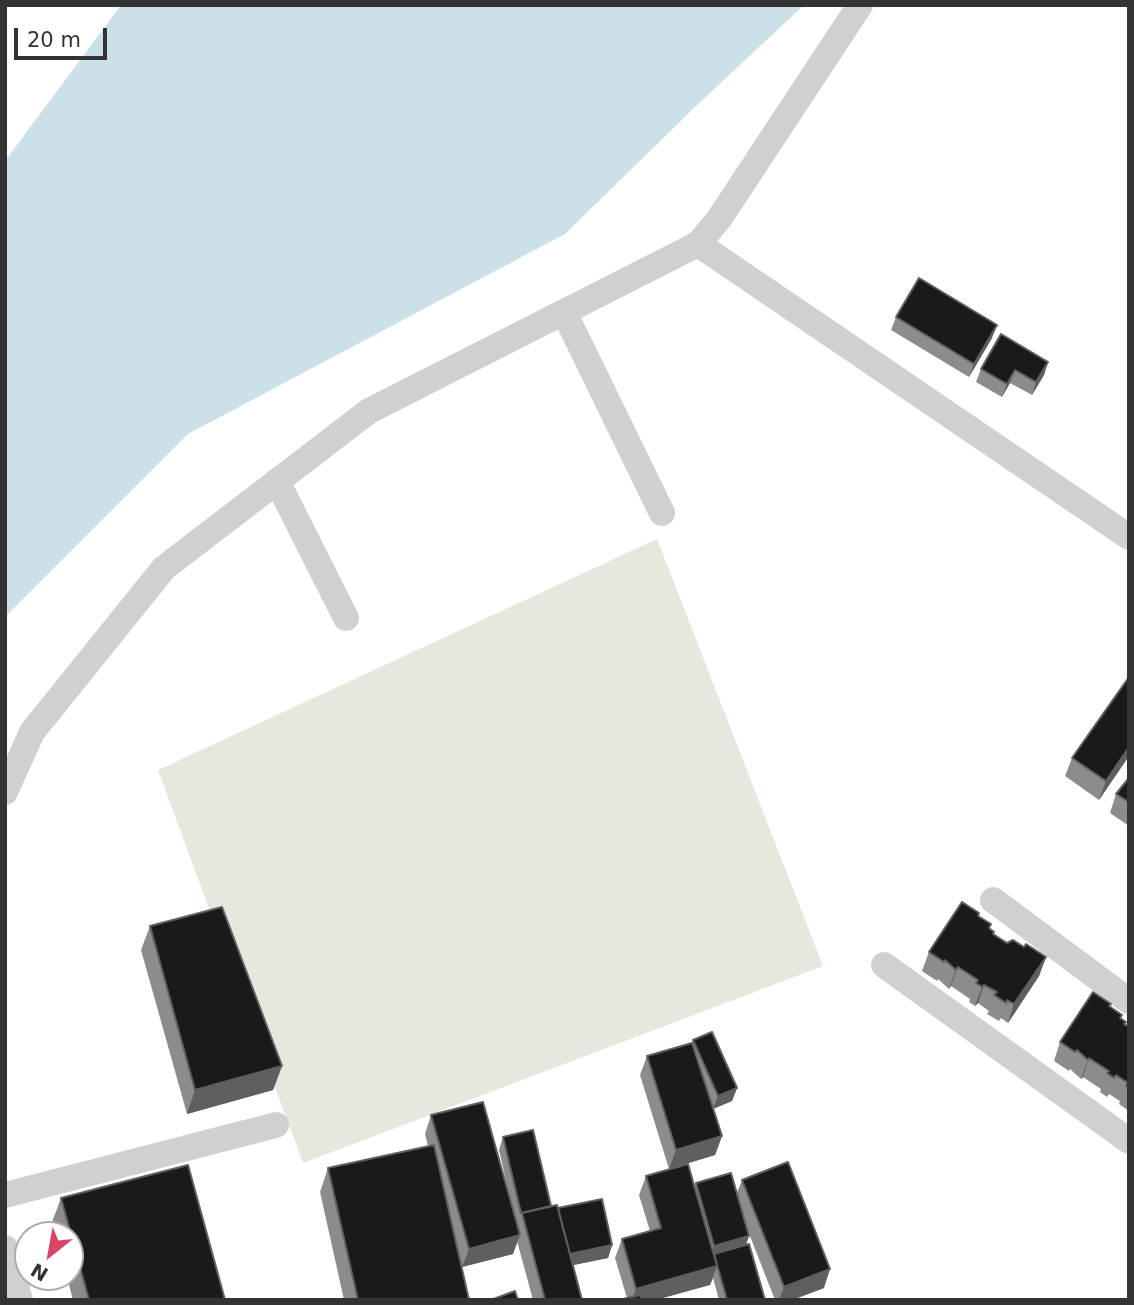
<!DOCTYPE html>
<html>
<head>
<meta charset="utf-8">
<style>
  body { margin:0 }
  #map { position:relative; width:1134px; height:1305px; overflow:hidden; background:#fff; font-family:"DejaVu Sans",sans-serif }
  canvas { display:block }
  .frame { position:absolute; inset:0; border:7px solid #333; pointer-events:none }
  .north { position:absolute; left:14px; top:1221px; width:70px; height:70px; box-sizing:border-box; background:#fff; border:2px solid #adadad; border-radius:50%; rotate:211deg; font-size:19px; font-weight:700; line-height:28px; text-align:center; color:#333 }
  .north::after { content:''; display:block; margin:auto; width:24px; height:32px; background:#d84667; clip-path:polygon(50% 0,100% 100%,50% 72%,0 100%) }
  .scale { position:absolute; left:14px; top:28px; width:93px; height:32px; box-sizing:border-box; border:4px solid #333; border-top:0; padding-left:9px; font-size:21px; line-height:24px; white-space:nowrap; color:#333; -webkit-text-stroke:5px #fff; paint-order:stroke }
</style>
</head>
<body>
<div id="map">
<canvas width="1134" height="1305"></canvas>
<div class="frame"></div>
<div class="north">N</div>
<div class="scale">20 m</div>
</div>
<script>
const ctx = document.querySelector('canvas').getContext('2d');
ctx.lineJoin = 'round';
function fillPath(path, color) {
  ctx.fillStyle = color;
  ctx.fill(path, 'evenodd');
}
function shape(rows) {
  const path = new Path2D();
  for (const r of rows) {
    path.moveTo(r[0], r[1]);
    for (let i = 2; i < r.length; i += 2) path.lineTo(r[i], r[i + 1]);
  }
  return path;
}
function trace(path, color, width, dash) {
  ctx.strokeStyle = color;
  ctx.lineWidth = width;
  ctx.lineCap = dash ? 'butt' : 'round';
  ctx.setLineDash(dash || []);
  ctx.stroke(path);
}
const green = shape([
  [657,539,823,966,303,1163,158,770]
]);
const water = shape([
  [121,5,804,5,696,106,565,234,188,434,5,617,5,161]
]);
const minor = shape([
  [698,244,1129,537],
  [564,312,662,513],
  [277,481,346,618],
  [5,792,32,732,164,568,369,411,698,244,719,219,860,5],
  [993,900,1129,1001],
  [884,965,1129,1141],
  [5,1195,276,1125],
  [5,1248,20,1300]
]);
const wall = shape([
  [896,317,992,338,969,377,891,330],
  [1048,362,1044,375,1032,395,1010,383,1002,397,976,382,981,369],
  [1129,677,1129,756,1099,800,1065,776,1072,758],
  [1129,778,1129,826,1110,813,1116,794],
  [978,916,989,928,994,932,994,934,1007,943,1024,947,1046,957,1039,976,1008,1023,1001,1018,999,1021,987,1014,989,1011,978,1003,975,1006,969,1002,970,999,951,986,949,989,938,979,937,981,922,971,929,952],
  [150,926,282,1066,273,1090,187,1114,141,950],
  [1110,1007,1122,1015,1121,1019,1126,1022,1125,1025,1129,1027,1129,1111,1119,1104,1120,1101,1109,1094,1107,1097,1100,1092,1101,1089,1083,1077,1081,1079,1070,1069,1069,1071,1054,1061,1060,1042],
  [693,1040,737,1088,732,1101,713,1109,722,1136,715,1155,669,1169,640,1075,647,1056,692,1043],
  [431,1115,513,1212,499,1150,503,1137,551,1206,558,1209,612,1245,608,1258,573,1265,582,1300,533,1300,517,1241,513,1254,462,1267,469,1300,344,1300,320,1192,328,1168,428,1146,425,1134],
  [646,1176,694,1188,696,1183,737,1193,742,1180,824,1288,792,1300,775,1300,748,1231,746,1245,765,1300,719,1300,713,1278,710,1285,627,1298,615,1258,622,1239,650,1231,639,1195],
  [61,1198,225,1300,73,1300,67,1277,70,1277,70,1235,56,1235,52,1222]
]);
const shadedWall = shape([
  [997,325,992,338,969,377,974,364],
  [1048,362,1044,375,1032,395,1036,382],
  [1015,370,1010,383,1002,397,1007,384],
  [1129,747,1129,756,1099,800,1106,781],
  [1046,957,1039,976,1008,1023,1014,1004],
  [958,967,951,986,949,989,956,970],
  [984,985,978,1003,975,1006,982,987],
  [1089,1058,1083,1077,1081,1079,1088,1060],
  [282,1066,273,1090,187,1114,195,1090],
  [737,1088,732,1101,713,1109,718,1096],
  [722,1136,715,1155,669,1169,676,1150],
  [520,1235,513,1254,462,1267,469,1249],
  [749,1236,745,1248,709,1258,714,1246],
  [612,1245,608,1258,564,1267,568,1254],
  [717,1266,710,1285,656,1300,632,1300,636,1289],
  [830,1269,824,1288,792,1300,779,1300,784,1287]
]);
const building = shape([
  [919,278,997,325,974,364,896,317,919,278],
  [1001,334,1048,362,1036,382,1015,370,1007,384,981,369,1001,334],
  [1129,677,1129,747,1106,781,1072,758,1129,677],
  [1129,778,1129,802,1116,794,1129,778],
  [962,902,979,913,978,916,991,924,989,928,994,932,993,934,1007,943,1013,940,1024,947,1026,944,1046,957,1014,1004,1007,1000,1006,1003,994,995,997,992,984,985,982,987,976,983,978,980,958,967,956,970,945,960,944,962,929,952,962,902],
  [222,907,282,1066,195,1090,150,926,222,907],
  [1093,992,1111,1004,1109,1006,1122,1015,1120,1018,1126,1022,1124,1024,1129,1027,1129,1088,1126,1086,1128,1083,1116,1075,1114,1078,1107,1073,1109,1071,1089,1058,1088,1060,1077,1050,1075,1052,1060,1042,1093,992],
  [712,1032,737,1088,718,1096,693,1040,712,1032],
  [692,1043,722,1136,676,1150,647,1056,692,1043],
  [483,1102,520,1235,469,1249,431,1115,483,1102],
  [533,1130,551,1206,521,1213,503,1137,533,1130],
  [434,1145,469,1300,358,1300,328,1168,434,1145],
  [788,1162,830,1269,784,1287,742,1180,788,1162],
  [688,1164,717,1266,636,1289,622,1239,661,1228,646,1176,688,1164],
  [188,1165,225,1300,89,1300,61,1198,188,1165],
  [731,1173,749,1236,714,1246,696,1183,731,1173],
  [602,1199,612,1245,570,1254,558,1208,602,1199],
  [557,1205,582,1300,545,1300,522,1213,557,1205],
  [749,1244,765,1300,727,1300,714,1254,749,1244],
  [515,1291,518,1300,491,1300,515,1291],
  [640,1295,642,1300,619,1300,640,1295]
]);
fillPath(green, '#e4e9dd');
fillPath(water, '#cbe1e7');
trace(minor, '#d0d0d0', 26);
fillPath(wall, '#8c8c8c');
fillPath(shadedWall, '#5f5f5f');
fillPath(building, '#1a1a1a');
trace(building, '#5f5f5f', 2);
</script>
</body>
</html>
